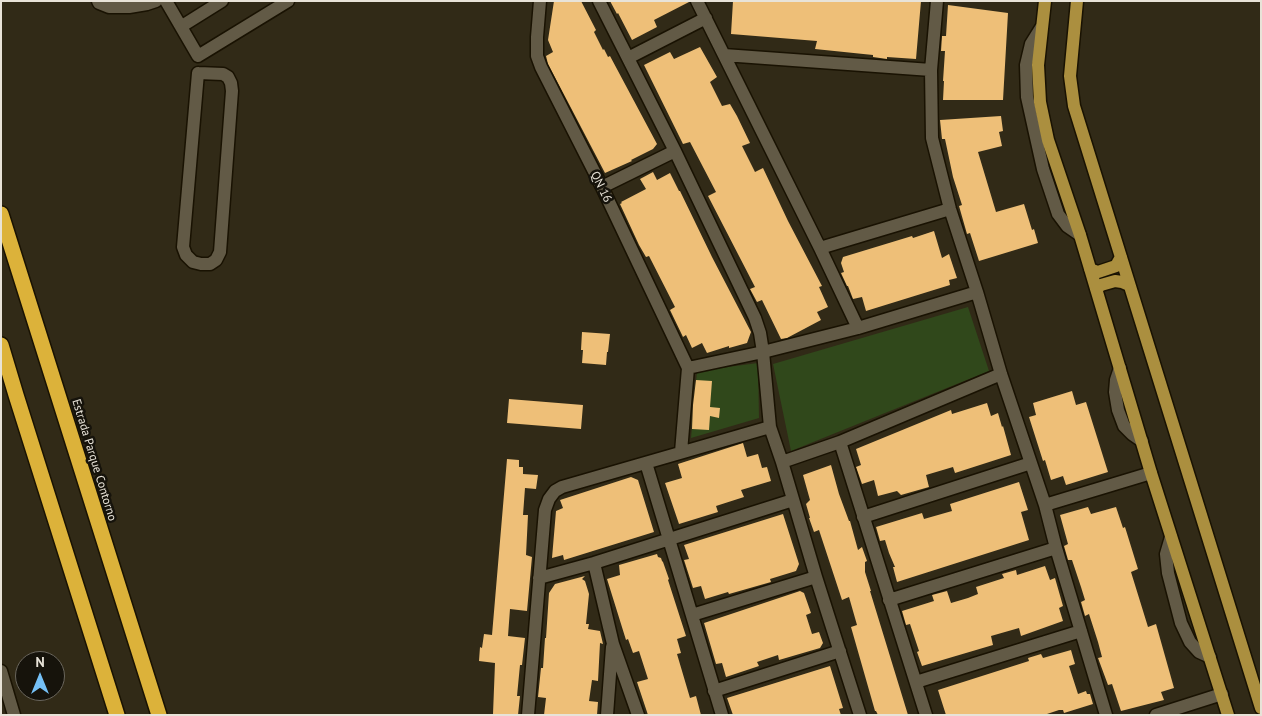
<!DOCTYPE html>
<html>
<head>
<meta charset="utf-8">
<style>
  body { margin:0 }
  #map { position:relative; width:1262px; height:716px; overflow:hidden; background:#312a17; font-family:"PT Sans",sans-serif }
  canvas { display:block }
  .frame { position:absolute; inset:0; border:2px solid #e8e3d8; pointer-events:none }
  .north { position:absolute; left:15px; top:651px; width:50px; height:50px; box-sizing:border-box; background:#16130b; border:1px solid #6a665d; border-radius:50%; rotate:0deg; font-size:14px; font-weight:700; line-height:20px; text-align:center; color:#e8e3d8 }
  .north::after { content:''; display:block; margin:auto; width:18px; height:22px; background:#75c0f6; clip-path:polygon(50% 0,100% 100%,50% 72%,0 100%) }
</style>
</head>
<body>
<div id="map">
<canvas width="1262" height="716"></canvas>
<div class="frame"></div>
<div class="north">N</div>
</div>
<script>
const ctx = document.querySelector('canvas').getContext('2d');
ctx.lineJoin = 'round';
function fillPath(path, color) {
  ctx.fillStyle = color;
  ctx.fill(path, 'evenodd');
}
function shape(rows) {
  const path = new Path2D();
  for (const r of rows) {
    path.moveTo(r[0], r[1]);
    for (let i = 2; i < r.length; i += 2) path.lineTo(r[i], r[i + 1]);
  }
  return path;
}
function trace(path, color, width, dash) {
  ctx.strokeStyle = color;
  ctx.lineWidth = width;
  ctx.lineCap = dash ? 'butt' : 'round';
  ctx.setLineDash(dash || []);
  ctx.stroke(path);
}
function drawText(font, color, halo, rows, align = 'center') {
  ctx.font = font + ' "PT Sans",sans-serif';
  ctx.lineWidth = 5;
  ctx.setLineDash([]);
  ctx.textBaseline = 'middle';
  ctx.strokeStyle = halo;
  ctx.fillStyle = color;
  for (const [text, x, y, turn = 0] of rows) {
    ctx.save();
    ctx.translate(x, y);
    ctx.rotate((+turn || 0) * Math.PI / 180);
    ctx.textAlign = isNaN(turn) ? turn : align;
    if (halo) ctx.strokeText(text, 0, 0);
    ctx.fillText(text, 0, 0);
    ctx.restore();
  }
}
const green = shape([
  [968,307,989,371,791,451,773,364],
  [758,363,759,418,691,438,697,371]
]);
const building = shape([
  [554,1,581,1,596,30,594,32,603,50,604,49,608,57,610,56,657,144,653,149,631,160,632,161,605,173,548,64,546,56,553,52,548,40],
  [610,1,689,1,689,2,654,20,657,27,632,40,618,13,617,14],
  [733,1,921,1,916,59,887,57,887,59,873,57,873,55,815,49,817,41,731,34],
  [948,5,1008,13,1003,100,943,100,944,81,943,81,945,51,941,51,942,36,946,36],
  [700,47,717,77,710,82,722,106,730,104,737,116,750,143,742,146,755,172,763,168,788,221,822,286,819,287,828,307,817,312,821,320,787,338,781,339,762,300,757,302,750,289,755,287,708,196,716,192,690,142,683,144,644,65,670,52,674,59],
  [1001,116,1003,131,999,132,1002,146,978,152,996,212,1024,204,1032,230,1034,229,1038,243,979,261,970,233,967,234,959,206,962,205,953,177,945,139,942,139,940,120],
  [653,172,657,180,670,173,679,191,680,191,712,257,751,332,747,343,729,348,729,346,707,353,702,343,692,348,686,335,683,337,670,310,675,307,649,256,646,257,639,245,620,204,622,203,621,202,646,189,640,179],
  [934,231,942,258,949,254,957,278,949,280,950,285,866,311,862,297,853,299,848,286,847,286,841,273,844,272,841,263,843,257,912,236,913,238],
  [582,332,610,334,608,352,607,352,606,365,582,363,583,350,581,350],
  [696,380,712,381,710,407,720,408,719,418,710,416,709,430,692,429,693,405],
  [1072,391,1076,405,1086,402,1108,472,1066,485,1063,476,1051,480,1045,460,1043,461,1029,417,1036,415,1033,403],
  [509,399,583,405,581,429,507,423],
  [987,403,991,416,998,413,1002,427,1003,426,1011,455,955,473,953,467,926,475,929,487,901,495,897,491,878,496,874,480,862,484,856,467,861,465,856,449,951,410,952,414],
  [743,443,747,457,758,454,762,468,767,467,771,481,741,490,744,497,716,506,718,512,679,524,665,483,682,478,678,464],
  [507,459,519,460,519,467,523,467,523,474,538,475,536,489,525,488,523,515,528,515,526,555,532,557,527,611,510,609,508,636,525,638,522,665,520,665,517,696,520,696,518,715,493,714,495,663,479,661,480,647,482,648,484,634,492,635],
  [831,465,839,494,849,521,850,521,858,550,862,547,867,561,865,562,865,572,871,591,870,591,908,715,878,715,876,711,875,711,851,627,857,625,849,597,842,600,819,530,814,532,809,518,810,518,806,504,810,500,803,475],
  [631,477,638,480,654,532,564,560,563,555,552,558,556,511,563,508,560,500],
  [1019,482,1028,510,1021,512,1029,540,897,582,893,567,895,567,889,553,885,540,880,541,876,527,922,513,924,519,952,511,950,504],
  [1088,507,1091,514,1116,507,1123,528,1125,527,1138,569,1131,572,1148,627,1156,624,1174,688,1161,692,1164,700,1121,711,1112,684,1108,685,1098,658,1102,657,1098,642,1089,614,1085,616,1081,602,1085,600,1081,587,1072,560,1068,560,1064,546,1068,544,1060,515],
  [783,514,799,564,796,571,770,579,771,582,729,594,728,592,705,599,701,586,693,588,684,560,689,559,684,545],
  [657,554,658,557,661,558,662,561,663,562,669,579,668,580,686,636,677,639,681,653,677,654,690,698,696,696,701,715,648,715,637,682,648,679,639,651,633,653,628,639,626,640,607,579,620,575,619,565],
  [1045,566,1050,580,1055,578,1063,606,1059,608,1063,621,1021,636,1019,628,991,636,993,645,922,666,917,652,919,651,910,624,906,625,902,611,934,601,932,595,947,591,951,603,968,598,978,594,976,587,1004,578,1002,574,1016,570,1017,575],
  [585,576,582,579,585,581,589,594,586,624,589,624,588,629,600,631,603,644,600,643,598,681,592,680,589,701,598,702,597,715,544,715,546,698,538,697,541,668,543,668,545,638,546,638,549,593,555,584],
  [800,591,804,593,811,613,806,615,812,634,819,632,823,643,820,648,779,660,778,655,757,662,759,666,726,677,722,663,716,664,704,623],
  [1071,650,1075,664,1069,666,1078,694,1086,691,1087,694,1090,694,1093,704,1064,713,1063,710,1059,710,1044,715,946,715,938,690,1029,661,1028,658,1041,654,1043,658],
  [830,666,843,708,839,709,841,715,733,715,727,698]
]);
const minor = shape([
  [98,1,99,3,109,7,129,7,147,4,156,1],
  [166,1,198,56,288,1],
  [540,1,537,37,537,56,541,67,602,187,688,368],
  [599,1,675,151,755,318,760,333,763,352,770,427,782,462,816,577,860,715],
  [697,1,820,248,858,328],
  [937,1,931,70,932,138,950,209,977,292,1001,374,1045,505,1056,548,1106,715],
  [182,26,222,1],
  [1041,28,1031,44,1026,65,1027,97,1043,169,1058,214,1067,226,1080,235],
  [724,55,931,70],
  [628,58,706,18],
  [198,73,223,74,228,77,231,83,232,91,220,252,216,260,210,264,201,264,193,262,186,255,183,247,198,73],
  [602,187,675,151],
  [820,248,950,209],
  [688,368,763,352,858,328,977,292],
  [1120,368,1116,380,1115,392,1118,410,1124,426,1132,434,1142,441],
  [840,442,926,715],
  [681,452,688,368],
  [782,462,840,442,1001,374],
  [646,463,722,715],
  [1045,505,1151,473],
  [863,517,1031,463],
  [1171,537,1166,554,1168,573,1181,623,1190,642,1199,652,1210,657],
  [594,563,613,644,638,715],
  [539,578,594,563,793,500],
  [889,600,1056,548],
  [692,615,816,577],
  [1,671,14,715],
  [916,682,1081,631],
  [714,691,840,651],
  [528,715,545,510,549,499,555,491,562,487,770,427],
  [607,715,612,647],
  [1156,715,1222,694]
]);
const major = shape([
  [1045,1,1038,65,1040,102,1048,140,1080,235,1151,473,1228,715],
  [1077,1,1070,76,1074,106,1261,708],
  [1090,269,1098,272,1116,266,1121,257],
  [1096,289,1101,285,1115,281,1122,282,1129,285]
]);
const highway = shape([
  [1,214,159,715],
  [1,345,16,395,117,715]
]);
const streetNames = [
  ["QN 16",601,187,64],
  ["Estrada Parque Contorno",94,460,73]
];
fillPath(green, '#30481b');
fillPath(building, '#eebf78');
trace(minor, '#191202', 15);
trace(major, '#191202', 15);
trace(highway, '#191202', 18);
trace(minor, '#625a46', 12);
trace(major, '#ab8f3f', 12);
trace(highway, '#dcb23a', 15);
drawText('12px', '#e8e3d8', '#16130b', streetNames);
</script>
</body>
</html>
